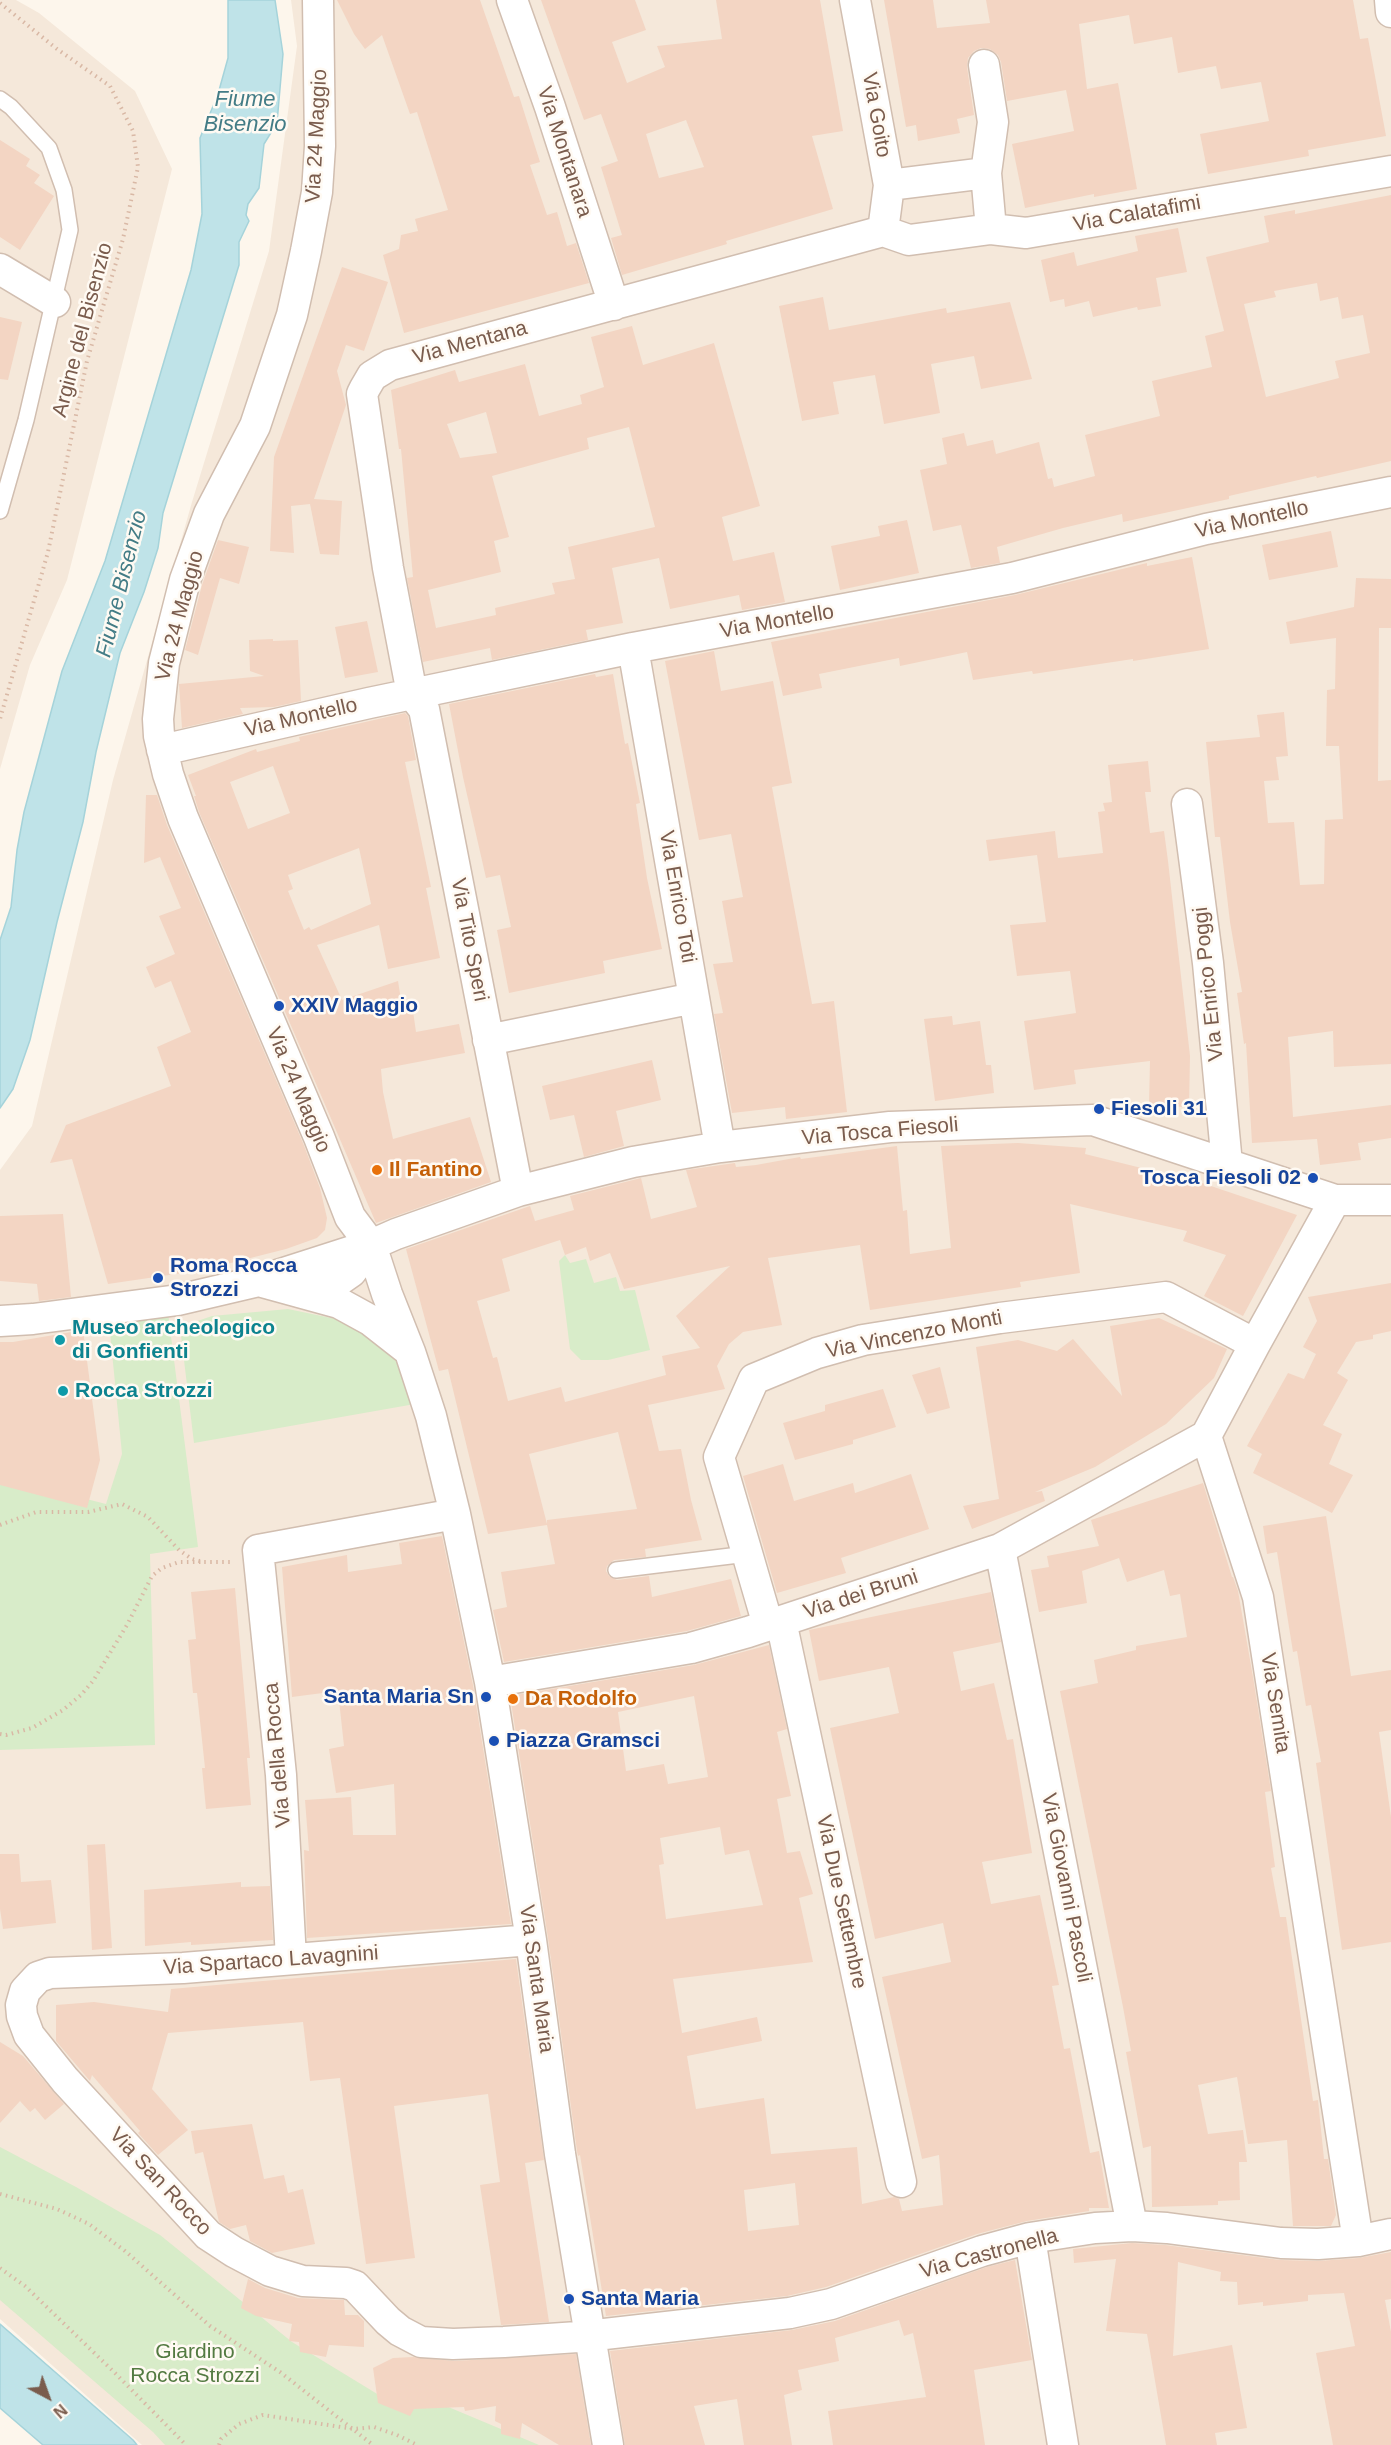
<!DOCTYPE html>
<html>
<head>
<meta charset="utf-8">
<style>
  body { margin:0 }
  #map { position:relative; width:1391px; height:2445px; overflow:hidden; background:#fdf6ec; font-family:Helvetica,sans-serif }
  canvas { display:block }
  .north { position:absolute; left:18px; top:2367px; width:60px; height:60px; -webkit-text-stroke:4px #fffaf3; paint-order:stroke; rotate:139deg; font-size:16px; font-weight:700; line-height:24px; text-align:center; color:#7a5c4d }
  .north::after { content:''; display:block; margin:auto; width:21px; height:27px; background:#7a5c4d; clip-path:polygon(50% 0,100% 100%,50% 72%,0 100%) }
</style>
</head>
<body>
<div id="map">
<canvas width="1391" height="2445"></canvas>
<div class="north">N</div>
</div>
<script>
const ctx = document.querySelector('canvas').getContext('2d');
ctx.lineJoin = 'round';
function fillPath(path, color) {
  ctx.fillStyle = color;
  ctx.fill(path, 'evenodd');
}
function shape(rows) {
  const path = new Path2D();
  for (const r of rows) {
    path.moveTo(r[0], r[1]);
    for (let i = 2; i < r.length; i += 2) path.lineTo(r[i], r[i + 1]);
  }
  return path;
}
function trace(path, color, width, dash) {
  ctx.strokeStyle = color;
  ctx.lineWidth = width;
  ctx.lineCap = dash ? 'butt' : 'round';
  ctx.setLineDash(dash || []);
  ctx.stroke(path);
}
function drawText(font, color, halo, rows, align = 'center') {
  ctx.font = font + ' Helvetica,sans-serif';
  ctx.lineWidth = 5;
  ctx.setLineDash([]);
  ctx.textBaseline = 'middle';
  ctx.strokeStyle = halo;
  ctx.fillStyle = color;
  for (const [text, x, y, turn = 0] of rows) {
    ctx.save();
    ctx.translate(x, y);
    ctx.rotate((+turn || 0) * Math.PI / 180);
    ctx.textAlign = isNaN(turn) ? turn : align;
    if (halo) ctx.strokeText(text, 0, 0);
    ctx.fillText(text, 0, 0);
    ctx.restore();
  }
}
const residential = shape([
  [0,0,16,0,39,13,135,91,172,169,67,580,30,665,0,769],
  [291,0,1391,0,1391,2445,142,2445,0,2319,0,1170,32,1126,113,780,192,502,269,251,297,46]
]);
const green = shape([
  [565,1255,570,1263,586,1259,594,1283,616,1277,620,1291,635,1290,650,1350,608,1360,581,1360,570,1349,559,1261],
  [288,1309,360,1324,400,1355,415,1404,194,1443,180,1327,212,1316],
  [168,1313,198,1547,150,1554,155,1745,0,1750,0,1477,106,1504,122,1454,109,1322],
  [0,2147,76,2187,160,2235,292,2342,392,2403,446,2406,539,2445,165,2445,153,2432,0,2300]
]);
const water = shape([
  [228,0,275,0,283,54,277,123,264,144,259,188,248,204,246,215,249,221,239,242,239,265,163,513,158,548,144,592,120,653,96,752,83,822,57,922,30,1040,13,1089,0,1108,0,940,11,907,17,850,24,812,62,671,105,561,191,270,202,214,200,138,218,94,228,58,228,0],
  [0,2324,133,2440,137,2445,43,2445,0,2408,0,2324]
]);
const building = shape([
  [337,0,480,0,514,97,519,96,540,162,530,165,547,215,557,212,567,246,576,243,589,283,404,333,383,255,399,249,401,235,418,231,415,219,448,210,417,112,410,114,382,35,365,49,354,34],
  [541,0,635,0,646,30,612,42,627,83,665,67,657,46,722,39,716,0,820,0,843,131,812,136,833,209,726,241,727,244,622,275,611,238,622,235,601,167,618,161,601,114,584,120],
  [686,120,704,167,659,178,646,134],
  [884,0,933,0,937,28,990,23,986,0,1353,0,1360,39,1368,38,1386,136,1308,150,1309,156,1208,174,1200,134,1269,121,1261,82,1221,89,1216,66,1178,73,1172,37,1134,44,1129,15,1079,24,1087,89,1118,83,1137,189,1094,197,1094,194,1025,208,1012,144,1074,131,1066,90,1007,101,1001,62,998,55,990,49,981,48,974,51,968,58,967,67,974,115,957,119,960,133,918,141,916,125,906,127],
  [0,140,30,159,26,166,40,175,34,183,54,196,20,250,0,237],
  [1391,195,1391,461,1317,478,1316,476,1229,496,1229,499,1123,522,1122,514,1063,528,997,547,1000,563,971,568,961,525,933,531,920,470,947,464,942,438,964,433,967,446,993,440,996,454,1039,442,1048,479,1052,478,1054,487,1095,476,1085,435,1160,416,1152,381,1212,367,1205,336,1224,331,1206,257,1269,242,1264,216,1295,210,1295,214],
  [1317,283,1320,301,1338,297,1342,319,1363,315,1370,353,1335,361,1339,378,1266,397,1244,304,1276,297,1274,291],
  [1178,228,1187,272,1156,278,1161,306,1138,310,1137,307,1093,317,1089,301,1065,307,1064,299,1050,302,1041,260,1074,252,1077,266,1138,251,1135,236],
  [342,267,388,282,364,351,346,345,337,371,346,405,314,499,342,501,339,555,320,554,310,504,291,506,294,553,270,551,274,457],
  [823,297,829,330,946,308,947,313,1010,302,1032,379,981,389,974,356,931,364,940,413,884,424,875,375,833,382,839,414,802,421,779,306],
  [0,317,22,322,8,380,0,379],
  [632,326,643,365,714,343,760,506,722,517,733,561,774,552,785,602,742,610,739,595,670,609,659,558,612,568,623,623,586,630,588,640,492,660,490,648,423,662,407,578,413,577,401,449,399,449,391,390,455,370,459,382,525,364,539,416,582,404,580,395,604,387,591,337],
  [486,412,497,453,460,458,447,424],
  [629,427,655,527,568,547,575,579,552,583,555,594,495,608,496,615,436,628,428,590,501,572,494,541,509,537,492,476,589,449,587,438],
  [907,520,919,573,840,590,831,546,880,536,878,526],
  [1331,531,1338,567,1269,580,1262,545],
  [218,540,249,547,239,584,220,578,198,655,185,650,202,585],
  [1192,557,1209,649,1133,661,1133,659,1033,674,1032,671,973,680,967,652,900,666,899,658,819,674,822,688,783,696,771,642,1015,595,1147,563,1147,566],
  [1356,578,1391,579,1391,628,1379,628,1378,781,1391,780,1391,1064,1334,1067,1333,1031,1288,1037,1293,1117,1391,1105,1391,1138,1358,1143,1361,1160,1320,1165,1317,1139,1252,1143,1246,1043,1244,1044,1237,993,1242,992,1230,922,1220,837,1215,837,1206,742,1260,737,1257,715,1284,712,1288,756,1276,757,1279,780,1264,781,1268,823,1294,822,1300,885,1324,884,1325,820,1343,819,1339,746,1326,746,1327,690,1335,689,1336,638,1290,644,1286,622,1354,607],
  [367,621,378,672,345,678,335,627],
  [273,639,273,641,298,640,301,701,274,707,240,708,243,714,182,728,179,684,264,676,250,671,249,640],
  [714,651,721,691,773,681,792,783,772,787,812,1004,834,1001,847,1112,786,1119,785,1107,732,1113,714,1014,723,1013,713,964,733,962,722,901,743,897,731,834,699,840,665,661],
  [595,674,596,677,613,674,625,744,628,743,640,803,636,804,647,878,662,949,603,961,605,973,509,993,497,930,511,927,500,875,486,878,463,777,449,704],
  [405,713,408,716,416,760,405,762,431,887,426,888,440,958,388,969,379,925,317,945,342,1000,398,981,402,1006,412,1004,416,1032,459,1024,465,1053,381,1069,383,1092,393,1139,470,1117,491,1182,376,1223,199,812,194,796,196,796,188,775,256,749,257,752,300,741,299,737],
  [273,766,290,813,248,829,230,782],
  [359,848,371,904,311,930,309,927,304,930,288,891,293,889,288,875],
  [1148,761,1151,792,1145,792,1150,833,1164,831,1168,861,1190,1056,1189,1107,1149,1106,1150,1061,1074,1070,1076,1084,1034,1090,1024,1021,1076,1013,1070,971,1017,976,1010,925,1046,922,1037,855,989,861,986,840,1055,831,1058,858,1103,853,1098,812,1105,811,1103,803,1112,802,1108,765],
  [146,795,157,795,167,825,303,1143,320,1188,327,1218,325,1230,317,1238,286,1249,203,1270,108,1284,72,1159,50,1163,66,1125,171,1086,157,1047,191,1032,171,981,155,988,146,967,175,954,159,916,181,908,160,857,144,863],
  [952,1016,953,1025,980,1021,986,1065,991,1065,994,1093,935,1101,924,1019],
  [652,1060,661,1100,616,1111,624,1146,584,1157,574,1115,550,1120,542,1086],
  [1018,1143,1086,1148,1085,1154,1202,1183,1297,1215,1243,1316,1204,1296,1226,1255,1183,1241,1187,1231,1070,1204,1080,1273,1020,1282,1021,1287,870,1310,860,1245,768,1258,782,1325,743,1332,729,1344,717,1366,725,1389,648,1405,659,1451,681,1449,691,1500,702,1540,645,1549,646,1557,614,1560,607,1566,606,1571,609,1576,617,1580,649,1576,652,1597,731,1579,741,1616,687,1631,504,1662,493,1610,507,1607,501,1572,555,1564,547,1525,488,1534,448,1369,439,1371,406,1249,530,1206,535,1221,574,1210,570,1196,637,1179,641,1178,651,1219,697,1207,686,1170,735,1163,736,1167,756,1165,800,1157,801,1159,897,1146,903,1211,907,1210,910,1254,951,1248,941,1146],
  [560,1240,565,1255,586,1247,590,1261,610,1253,624,1289,730,1266,676,1316,700,1348,662,1356,666,1375,565,1402,561,1387,508,1401,497,1357,493,1358,477,1301,510,1291,502,1259],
  [618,1432,637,1509,547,1520,547,1524,529,1454],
  [63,1214,71,1297,39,1301,37,1284,0,1281,0,1216],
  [1391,1283,1391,1331,1373,1335,1373,1339,1356,1342,1337,1373,1348,1380,1323,1425,1342,1434,1329,1464,1353,1475,1332,1513,1253,1473,1262,1454,1247,1446,1288,1373,1304,1379,1316,1354,1303,1347,1317,1321,1308,1297],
  [1159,1318,1227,1349,1214,1378,1166,1424,1095,1467,1035,1492,1042,1491,1045,1501,972,1529,963,1506,999,1499,976,1347,1018,1340,1057,1351,1073,1339,1122,1396,1110,1326],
  [83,1330,100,1460,87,1508,0,1485,0,1342,13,1342],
  [940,1367,950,1408,927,1414,912,1375],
  [883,1389,896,1427,853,1440,853,1444,795,1460,783,1423,825,1411,825,1405],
  [783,1464,794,1501,853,1483,855,1493,911,1474,929,1529,841,1558,846,1573,777,1593,743,1476],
  [1203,1483,1232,1577,1233,1577,1238,1591,1253,1677,1271,1791,1265,1792,1275,1867,1271,1868,1280,1917,1286,1917,1313,2101,1318,2100,1324,2159,1328,2159,1336,2215,1331,2226,1293,2226,1287,2140,1248,2144,1237,2077,1198,2085,1208,2134,1243,2130,1247,2162,1239,2162,1240,2200,1218,2201,1218,2205,1152,2207,1151,2146,1143,2148,1126,2052,1131,2051,1123,2007,1060,1691,1098,1683,1094,1660,1136,1650,1136,1646,1187,1637,1180,1594,1170,1596,1164,1570,1127,1582,1119,1558,1082,1571,1087,1603,1039,1612,1031,1570,1049,1567,1047,1556,1099,1546,1091,1520],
  [1326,1516,1351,1676,1391,1670,1391,1730,1379,1732,1391,1817,1391,1942,1342,1950,1316,1763,1321,1762,1311,1705,1306,1706,1297,1651,1293,1652,1277,1552,1267,1554,1263,1526],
  [442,1536,473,1685,511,1924,307,1938,304,1850,309,1851,305,1800,351,1797,353,1835,396,1835,394,1784,336,1793,329,1749,344,1746,338,1691,292,1697,282,1567,347,1555,348,1572,402,1564,399,1543],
  [235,1588,250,1758,247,1758,251,1805,206,1809,202,1768,205,1768,197,1693,193,1693,188,1640,196,1639,191,1592],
  [991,1592,1001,1642,953,1652,961,1691,994,1683,1007,1740,1013,1739,1032,1853,982,1862,991,1904,1040,1895,1059,1985,1052,1986,1064,2049,1070,2048,1090,2153,1099,2151,1109,2208,1089,2208,1089,2211,1027,2221,977,2234,826,2287,787,2296,606,2316,580,2155,578,2156,577,2151,548,1938,510,1696,694,1665,769,1645,787,1729,777,1732,791,1796,777,1799,787,1853,800,1851,813,1894,799,1898,813,1962,673,1979,682,2033,757,2017,762,2041,687,2056,696,2109,764,2098,771,2154,857,2147,862,2204,894,2197,899,2199,902,2211,943,2205,939,2155,922,2159,882,1977,951,1962,943,1923,875,1939,830,1728,899,1713,889,1667,819,1681,809,1630],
  [694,1696,708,1777,668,1784,664,1764,626,1771,618,1712],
  [720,1827,725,1855,749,1850,763,1905,666,1919,659,1865,664,1864,660,1838],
  [795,2183,799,2225,748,2231,744,2190],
  [105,1844,112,1948,92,1950,87,1845],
  [0,1854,19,1854,21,1882,51,1880,56,1923,3,1929,0,1909],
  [241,1882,241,1887,270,1886,273,1940,191,1945,191,1942,145,1946,144,1890],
  [516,1959,544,2160,525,2163,549,2322,501,2325,480,2185,500,2182,488,2094,394,2106,415,2258,366,2264,340,2078,310,2081,303,2022,168,2033,152,2089,188,2130,158,2155,138,2133,140,2131,92,2075,90,2081,56,2041,56,2005,94,2002,168,2012,171,1989],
  [0,2042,23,2056,64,2104,45,2120,35,2108,30,2112,20,2101,0,2123],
  [252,2124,264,2179,284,2175,288,2193,303,2189,315,2244,272,2253,250,2241,246,2225,230,2229,219,2222,203,2152,195,2154,191,2131],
  [1132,2243,1165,2245,1280,2260,1318,2261,1359,2258,1391,2252,1391,2299,1385,2300,1391,2332,1391,2445,1333,2445,1316,2353,1355,2346,1344,2293,1308,2295,1308,2301,1263,2306,1263,2302,1238,2305,1237,2282,1220,2281,1221,2272,1178,2262,1173,2356,1232,2345,1247,2428,1215,2433,1217,2445,1166,2445,1147,2334,1106,2331,1116,2259,1074,2263,1073,2249],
  [1015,2260,1032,2360,974,2370,985,2445,833,2445,828,2411,926,2397,913,2333,904,2336,899,2320,835,2338,839,2361,798,2370,802,2390,784,2395,792,2445,744,2445,737,2399,694,2406,705,2445,625,2445,610,2351,792,2330,835,2321,987,2267],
  [248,2279,265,2288,298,2298,344,2300,345,2315,358,2315,364,2321,364,2347,329,2345,326,2357,300,2352,299,2342,289,2341,292,2324,256,2316,241,2308],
  [576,2354,591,2445,559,2445,522,2423,520,2439,501,2434,501,2424,495,2421,496,2406,465,2411,464,2407,414,2409,410,2416,378,2403,373,2368,393,2358,413,2357,454,2361]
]);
const path = shape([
  [0,3,57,49,110,86,133,131,138,167,123,239,87,361,48,552,0,719],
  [0,1525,36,1512,88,1512,122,1504,148,1517,179,1550,192,1559,203,1562,231,1562],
  [0,1734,6,1735,32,1728,63,1710,81,1695,93,1681,127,1625,152,1576,162,1568,179,1562,203,1562],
  [0,2194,57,2209,89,2224,125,2251,210,2326,280,2372,373,2445],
  [0,2268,25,2286,114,2372,186,2445],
  [219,2445,221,2439,239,2424,263,2415,354,2429,374,2427,397,2435,417,2445]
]);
const lane = shape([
  [0,99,11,107,49,148,64,190,70,230,26,420,0,511],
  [616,1570,747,1554]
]);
const street = shape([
  [318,0,320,146,317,192,306,251,292,315,255,426,209,514,185,580,164,663,158,719,159,736,168,774,183,818,319,1137,350,1217,371,1245,387,1294,410,1352,431,1416,455,1514,490,1682,531,1940,560,2154,608,2445],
  [512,0,550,107,614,305],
  [855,0,889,185,883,231],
  [1390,0,1391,12],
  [984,65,993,122,986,173],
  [889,185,986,173,991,229],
  [883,231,909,240,991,229,1026,233,1391,171],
  [0,269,55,302],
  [633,648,720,1147],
  [162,750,369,703,633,648,1012,578,1206,529,1391,492],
  [1187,804,1208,963,1227,1164],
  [488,1040,694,998],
  [518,1191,424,709,412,694,388,568,362,394,365,388,372,376,390,365,883,231],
  [1335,1200,1255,1344,1206,1436,1258,1597,1358,2241],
  [259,1281,339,1303,370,1320,407,1349],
  [297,1285,325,1284,341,1279,351,1272,371,1245],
  [0,1321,33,1319,178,1300,259,1281,371,1245,396,1234,518,1191,633,1162,720,1147,890,1127,1093,1120,1335,1200,1391,1200],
  [1000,1549,1132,2226],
  [781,1621,901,2182],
  [768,1625,719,1457,754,1379,817,1353,863,1340,1000,1318,1166,1297,1255,1344],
  [490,1682,691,1648,748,1632,1000,1549,1206,1436],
  [531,1940,183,1968,50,1973,38,1977,25,1991,21,2005,22,2016,29,2035,65,2080,208,2235,234,2252,270,2271,303,2281,346,2283,355,2286,388,2321,400,2331,421,2342,453,2344,504,2342,578,2337,790,2313,831,2304,982,2251,1030,2238,1095,2228,1132,2226,1167,2228,1281,2243,1318,2244,1358,2241,1391,2234],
  [291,1959,281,1775,258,1550,455,1514],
  [1030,2238,1063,2445]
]);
const markers = [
  [279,1006,6,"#1a4fb4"],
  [1099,1109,6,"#1a4fb4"],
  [377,1170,6,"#e8710a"],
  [1313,1178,6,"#1a4fb4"],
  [158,1278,6,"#1a4fb4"],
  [60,1340,6,"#0f9aa8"],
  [63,1391,6,"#0f9aa8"],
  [486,1697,6,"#1a4fb4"],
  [513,1699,6,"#e8710a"],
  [494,1741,6,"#1a4fb4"],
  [569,2299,6,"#1a4fb4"]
];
const streetNames = [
  ["Via Goito",876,115,80],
  ["Via 24 Maggio",317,136,-87],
  ["Via Montanara",564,152,72],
  ["Via Calatafimi",1137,214,-10],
  ["Argine del Bisenzio",83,330,-75],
  ["Via Mentana",470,343,-15],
  ["Via Montello",1252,520,-12],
  ["Via 24 Maggio",180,616,-75],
  ["Via Montello",777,622,-10],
  ["Via Montello",301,718,-13],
  ["Via Enrico Toti",677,897,80],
  ["Via Tito Speri",469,940,79],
  ["Via Enrico Poggi",1209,984,-96],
  ["Via 24 Maggio",298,1090,67],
  ["Via Tosca Fiesoli",880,1132,-5],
  ["Via Vincenzo Monti",914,1335,-11],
  ["Via dei Bruni",861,1595,-18],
  ["Via Semita",1275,1703,81],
  ["Via della Rocca",278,1755,-95],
  ["Via Giovanni Pascoli",1066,1888,79],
  ["Via Due Settembre",841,1902,78],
  ["Via Spartaco Lavagnini",271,1961,-4],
  ["Via Santa Maria",536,1979,82],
  ["Via San Rocco",160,2182,47],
  ["Via Castronella",989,2254,-15]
];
const transitNames = [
  ["XXIV Maggio",291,1006],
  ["Fiesoli 31",1111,1109],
  ["Tosca Fiesoli 02",1301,1178,"right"],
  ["Roma Rocca",170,1266],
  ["Strozzi",170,1290],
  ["Santa Maria Sn",474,1697,"right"],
  ["Piazza Gramsci",506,1741],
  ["Santa Maria",581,2299]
];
const foodNames = [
  ["Il Fantino",389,1170],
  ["Da Rodolfo",525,1699]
];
const cultureNames = [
  ["Museo archeologico",72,1328],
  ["di Gonfienti",72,1352],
  ["Rocca Strozzi",75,1391]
];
const parkNames = [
  ["Giardino",195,2352],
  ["Rocca Strozzi",195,2376]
];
const waterNames = [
  ["Fiume",245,100],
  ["Bisenzio",245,125],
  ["Fiume Bisenzio",122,584,-76]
];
fillPath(residential, '#f5e8da');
fillPath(green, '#d8ecc9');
fillPath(water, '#bfe3e8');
trace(water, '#a5d3da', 1.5);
fillPath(building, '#f3d5c3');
trace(lane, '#d1beb0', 18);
trace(street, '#d1beb0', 33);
trace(path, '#d9b8a5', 4, [1.5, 4.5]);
trace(lane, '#fff', 15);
trace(street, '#fff', 30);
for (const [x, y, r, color] of markers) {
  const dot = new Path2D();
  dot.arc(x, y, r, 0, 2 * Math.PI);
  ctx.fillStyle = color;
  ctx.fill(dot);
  trace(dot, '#fffaf3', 2);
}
drawText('21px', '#7a5c4d', '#fffaf3', streetNames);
drawText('bold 21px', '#164399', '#fffaf3', transitNames, 'left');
drawText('bold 21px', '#c56008', '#fffaf3', foodNames, 'left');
drawText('bold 21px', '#0d838f', '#fffaf3', cultureNames, 'left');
drawText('21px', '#537a41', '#fffaf3', parkNames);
drawText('italic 22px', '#437c86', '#fffaf3', waterNames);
</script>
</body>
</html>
